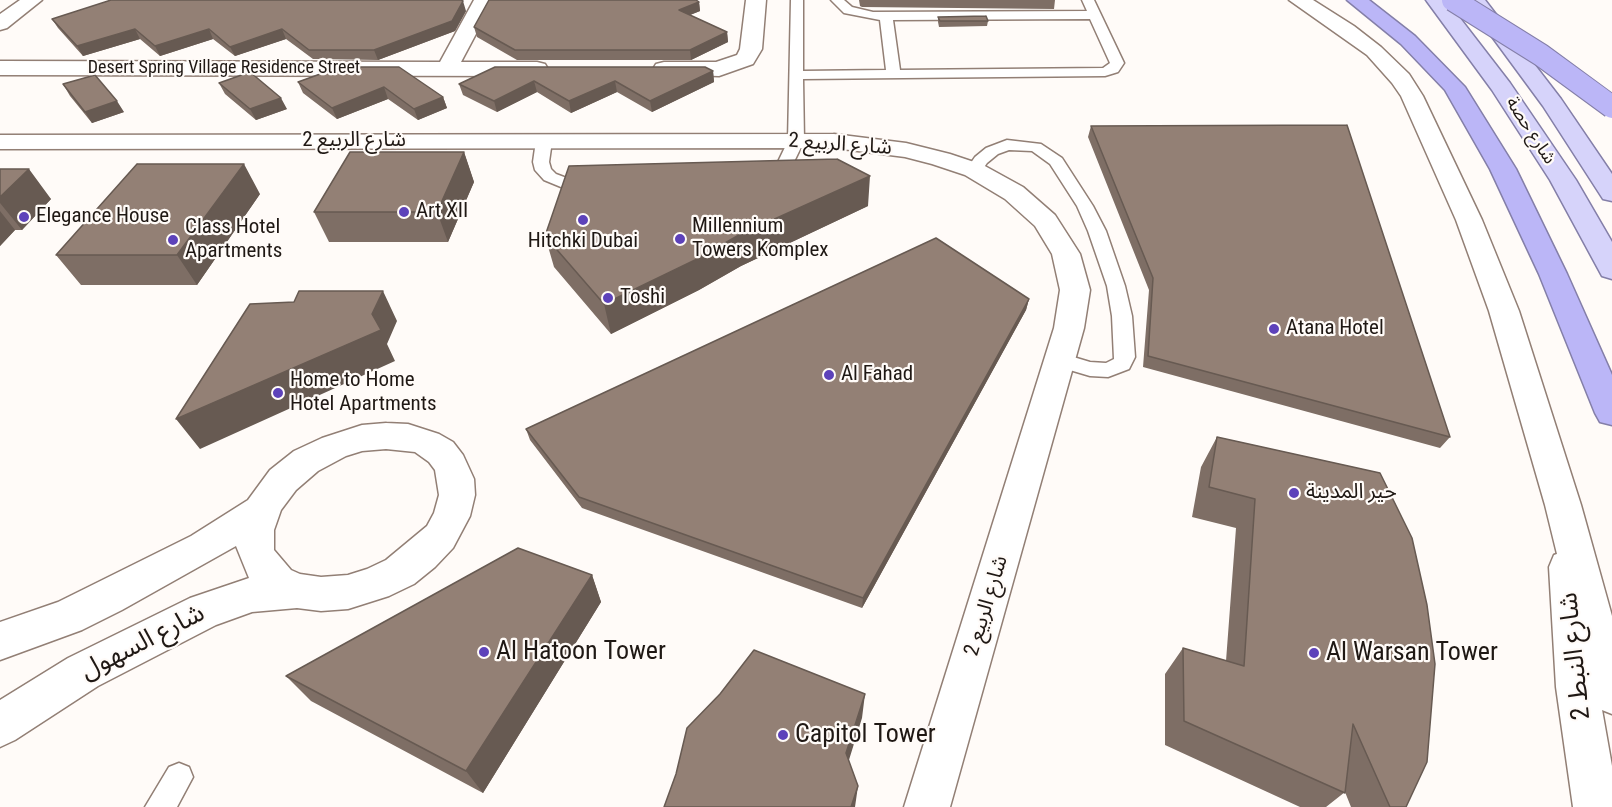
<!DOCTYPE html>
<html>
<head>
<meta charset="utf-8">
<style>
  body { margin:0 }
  canvas { display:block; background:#fffbf8 }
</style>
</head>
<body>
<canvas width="1612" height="807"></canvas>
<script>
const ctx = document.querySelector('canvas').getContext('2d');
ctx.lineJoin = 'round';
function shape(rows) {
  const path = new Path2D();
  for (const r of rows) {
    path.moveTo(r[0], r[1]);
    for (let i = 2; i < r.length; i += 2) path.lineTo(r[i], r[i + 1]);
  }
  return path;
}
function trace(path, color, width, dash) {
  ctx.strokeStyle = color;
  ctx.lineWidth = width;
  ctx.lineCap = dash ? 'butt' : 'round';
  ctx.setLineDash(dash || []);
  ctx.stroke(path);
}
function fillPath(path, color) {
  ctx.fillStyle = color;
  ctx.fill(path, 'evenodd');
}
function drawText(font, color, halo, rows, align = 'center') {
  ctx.font = font + ' "Roboto Condensed","Noto Sans Arabic",sans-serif';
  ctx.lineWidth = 4.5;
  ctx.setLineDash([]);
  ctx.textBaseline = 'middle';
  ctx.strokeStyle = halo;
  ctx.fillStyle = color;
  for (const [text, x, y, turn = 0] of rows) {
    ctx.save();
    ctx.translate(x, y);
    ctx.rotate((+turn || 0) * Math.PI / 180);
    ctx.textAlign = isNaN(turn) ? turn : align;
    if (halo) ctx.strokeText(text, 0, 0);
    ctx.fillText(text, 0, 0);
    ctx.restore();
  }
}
const service = shape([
  [791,0,803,0,803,71,886,70,880,20,844,13,831,0,844,0,852,7,873,12,1087,11,1082,0,1094,0,1124,63,1118,72,1105,76,803,79,804,141,790,170,767,181,759,176,777,164,788,141,791,0],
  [1090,19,1110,63,1103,68,900,70,893,20,1090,19],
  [544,136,552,141,549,162,551,169,556,174,564,177,598,180,600,183,598,186,561,187,544,180,535,170,533,162,536,141,544,136],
  [1007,140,1041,144,1062,158,1093,206,1106,231,1125,286,1132,316,1135,357,1129,369,1108,377,1090,376,1053,365,1050,360,1053,355,1060,353,1090,362,1106,363,1114,359,1112,316,1107,286,1088,231,1077,206,1050,164,1032,151,1009,150,998,154,987,163,980,173,968,173,966,170,975,157,986,148,1007,140],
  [179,763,189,767,193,777,177,807,145,807,169,767,179,763]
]);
const minor = shape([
  [20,0,42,0,7,28,0,30,0,14,20,0],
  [474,0,494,0,461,62,537,62,545,64,548,69,545,74,537,76,0,75,0,61,440,62,474,0],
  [746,0,766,0,762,49,753,64,719,76,656,74,653,69,656,64,664,62,716,62,737,55,740,49,746,0],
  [834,134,906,143,950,154,983,165,1023,187,1055,215,1080,254,1090,290,1084,328,950,807,904,807,1054,328,1060,290,1052,254,1035,226,1005,199,965,175,932,164,905,157,834,148,0,149,0,135,834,134],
  [386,423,408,424,439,434,453,442,463,455,474,479,475,495,470,516,453,548,435,567,414,584,389,596,348,609,321,611,297,608,252,612,216,625,98,686,15,740,0,747,0,700,68,658,190,598,249,578,236,546,122,610,82,630,0,660,0,622,58,602,191,536,248,500,270,470,294,451,322,438,362,425,386,423],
  [386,449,415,452,429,462,435,470,439,495,434,513,427,526,386,560,367,569,348,575,321,577,300,574,291,570,274,550,274,530,281,510,296,490,318,471,346,456,362,451,386,449]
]);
const tertiary = shape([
  [1568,550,1582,555,1587,567,1598,687,1612,766,1612,807,1573,807,1556,687,1549,567,1554,555,1568,550]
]);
const secondary = shape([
  [1289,0,1313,0,1354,26,1381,47,1409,74,1423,96,1482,220,1519,311,1581,505,1612,616,1612,714,1597,708,1591,693,1545,505,1489,311,1456,220,1401,96,1392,83,1367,55,1289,0]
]);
const primary = shape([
  [1426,0,1446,0,1510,83,1576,180,1612,242,1612,279,1602,276,1550,180,1492,90,1426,0],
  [1465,0,1485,0,1561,99,1612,174,1612,201,1603,199,1543,106,1465,0]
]);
const motorway = shape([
  [1347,0,1369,0,1415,36,1465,87,1516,169,1567,274,1612,375,1612,425,1600,422,1595,413,1539,274,1490,169,1445,90,1401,44,1347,0]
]);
const motorwayBridge = shape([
  [1453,0,1541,55,1612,107]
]);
const wall = shape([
  [859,0,1055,0,1054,9,862,7,860,6],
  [699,2,700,11,690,15,727,32,728,42,691,60,517,60,477,37,474,27],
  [466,11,455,31,378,60,313,59,286,39,235,56,213,39,160,56,140,39,83,56,58,28,52,19],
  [938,17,988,21,987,26,939,27,938,22],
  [332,67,443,97,447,108,418,120,388,99,337,119,303,93,298,82,333,69],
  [713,71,714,82,652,112,617,92,571,113,537,92,497,112,463,95,459,84],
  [219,83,287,109,256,120,225,94],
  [63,84,124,112,92,123,70,96],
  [1091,126,1450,437,1440,448,1143,367,1149,290,1088,137],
  [464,152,474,182,448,242,329,242,314,212],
  [0,169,51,199,22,230,15,230,0,246],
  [260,194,197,285,81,285,56,255],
  [868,206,741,266,699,290,611,334,554,267,545,236],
  [1029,299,1026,310,862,608,582,508,530,440,526,429],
  [1217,437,1380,473,1406,807,1351,807,1345,792,1326,807,1300,807,1165,745,1165,674,1183,648,1226,661,1236,528,1192,517,1201,467],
  [592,575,601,602,483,793,311,701,286,676]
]);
const shadedWall = shape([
  [463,1,466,11,455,31,378,60,374,50],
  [699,2,700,11,680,19,679,10],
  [135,29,140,39,83,56,77,46],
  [209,29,213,39,160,56,155,46],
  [282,29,286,39,235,56,230,47],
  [727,32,728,42,691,60,690,50],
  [713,71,714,82,652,112,650,101],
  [534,81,537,92,497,112,494,101],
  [615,81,617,92,571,113,569,101],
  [384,87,388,99,337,119,332,108],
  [443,97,447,108,418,120,414,109],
  [281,98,287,109,256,120,250,109],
  [117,101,124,112,92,123,85,112],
  [464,152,474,182,448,242,437,212],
  [244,164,260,194,197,285,177,255],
  [29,169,51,199,22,230,0,203,0,197],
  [870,176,868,206,741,266,699,290,611,334,604,304,739,235],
  [0,211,15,230,0,246],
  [383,291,397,321,387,344,395,361,200,449,176,419,372,314],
  [1029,299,1026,310,862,608,863,598],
  [592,575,601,602,483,793,466,771],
  [865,694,862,718,844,776,846,753],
  [858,786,855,807,851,807]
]);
const building = shape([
  [111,0,461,0,463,1,452,21,374,50,309,50,282,29,230,47,209,29,155,46,135,29,77,46,52,19,111,0],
  [489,0,696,0,699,2,679,10,727,32,690,50,515,50,474,27,489,0],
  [986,16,988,21,940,21,938,17,986,16],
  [332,67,399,67,443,97,414,109,384,87,332,108,298,82,334,69,332,67],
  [495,67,705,67,713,71,650,101,615,81,569,101,534,81,494,101,459,84,495,67],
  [250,72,281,98,250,109,219,83,250,72],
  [95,75,117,101,85,112,63,84,95,75],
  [1347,125,1450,437,1148,356,1153,278,1091,126,1347,125],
  [350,152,464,152,437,212,314,212,350,152],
  [837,159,870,176,739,235,695,260,604,304,545,236,569,166,837,159],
  [137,164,244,164,177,255,56,255,137,164],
  [0,169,29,169,0,197,0,169],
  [936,238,1029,299,863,598,579,497,526,429,936,238],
  [299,291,383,291,372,314,381,330,176,419,250,304,294,302,299,291],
  [1217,437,1380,473,1412,538,1427,605,1435,664,1427,762,1406,807,1390,807,1353,724,1345,793,1184,721,1183,648,1244,666,1255,499,1209,487,1217,437],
  [518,548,592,575,466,771,286,676,518,548],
  [754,650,865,694,846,753,858,786,851,807,664,807,676,774,687,728,720,694,754,650]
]);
const markers = [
  [404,212,6,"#5d42ba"],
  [24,217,6,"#5d42ba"],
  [583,220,6,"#5d42ba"],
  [680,239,6,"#5d42ba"],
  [173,240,6,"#5d42ba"],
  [608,298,6,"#5d42ba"],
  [1274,329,6,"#5d42ba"],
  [829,375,6,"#5d42ba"],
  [278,393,6,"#5d42ba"],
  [1294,493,6,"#5d42ba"],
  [484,652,6,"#5d42ba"],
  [1314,653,6,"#5d42ba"],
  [783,735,6,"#5d42ba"]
];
const farStreetnames = [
  ["Desert Spring Village Residence Street",224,68],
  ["شارع حصة",1530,131,57]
];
const streetNames = [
  ["شارع الربيع 2",354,141],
  ["شارع الربيع 2",840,145,4],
  ["شارع الربيع 2",987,606,-73]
];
const poiNames = [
  ["Art XII",416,212],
  ["Elegance House",36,217],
  ["Millennium",692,227],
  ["Towers Komplex",692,251],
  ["Class Hotel",185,228],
  ["Apartments",185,252],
  ["Hitchki Dubai",583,242,"center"],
  ["Toshi",620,298],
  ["Atana Hotel",1286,329],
  ["Al Fahad",841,375],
  ["Home to Home",290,381],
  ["Hotel Apartments",290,405],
  ["حير المدينة",1306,493]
];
const nearStreetnames = [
  ["شارع السهول",143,643,-27],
  ["شارع النبط 2",1576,656,-96]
];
const nearPoinames = [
  ["Al Hatoon Tower",496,652],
  ["Al Warsan Tower",1326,653],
  ["Capitol Tower",795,735]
];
trace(service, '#927f75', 3);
trace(minor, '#927f75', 3);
trace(tertiary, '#927f75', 3);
trace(secondary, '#927f75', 3);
trace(primary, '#847fa8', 3);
trace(motorway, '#847fa8', 3);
fillPath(service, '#fff');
fillPath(minor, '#fff');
fillPath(tertiary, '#fff');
fillPath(secondary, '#fff');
fillPath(primary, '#d6d3fa');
fillPath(motorway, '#bbb6f7');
trace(motorwayBridge, '#847fa8', 24, []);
trace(motorwayBridge, '#bbb6f7', 22);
fillPath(wall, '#7e6e65');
fillPath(shadedWall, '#675a52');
fillPath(building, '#938075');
trace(building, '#675a52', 1.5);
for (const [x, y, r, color] of markers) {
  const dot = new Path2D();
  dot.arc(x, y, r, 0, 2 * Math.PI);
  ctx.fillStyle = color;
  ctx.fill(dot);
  trace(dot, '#fffbf8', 2);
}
drawText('18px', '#1f1814', '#fffbf8', farStreetnames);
drawText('21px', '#1f1814', '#fffbf8', streetNames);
drawText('21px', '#1f1814', '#fffbf8', poiNames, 'left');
drawText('26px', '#1f1814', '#fffbf8', nearStreetnames);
drawText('26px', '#1f1814', '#fffbf8', nearPoinames, 'left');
</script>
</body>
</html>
